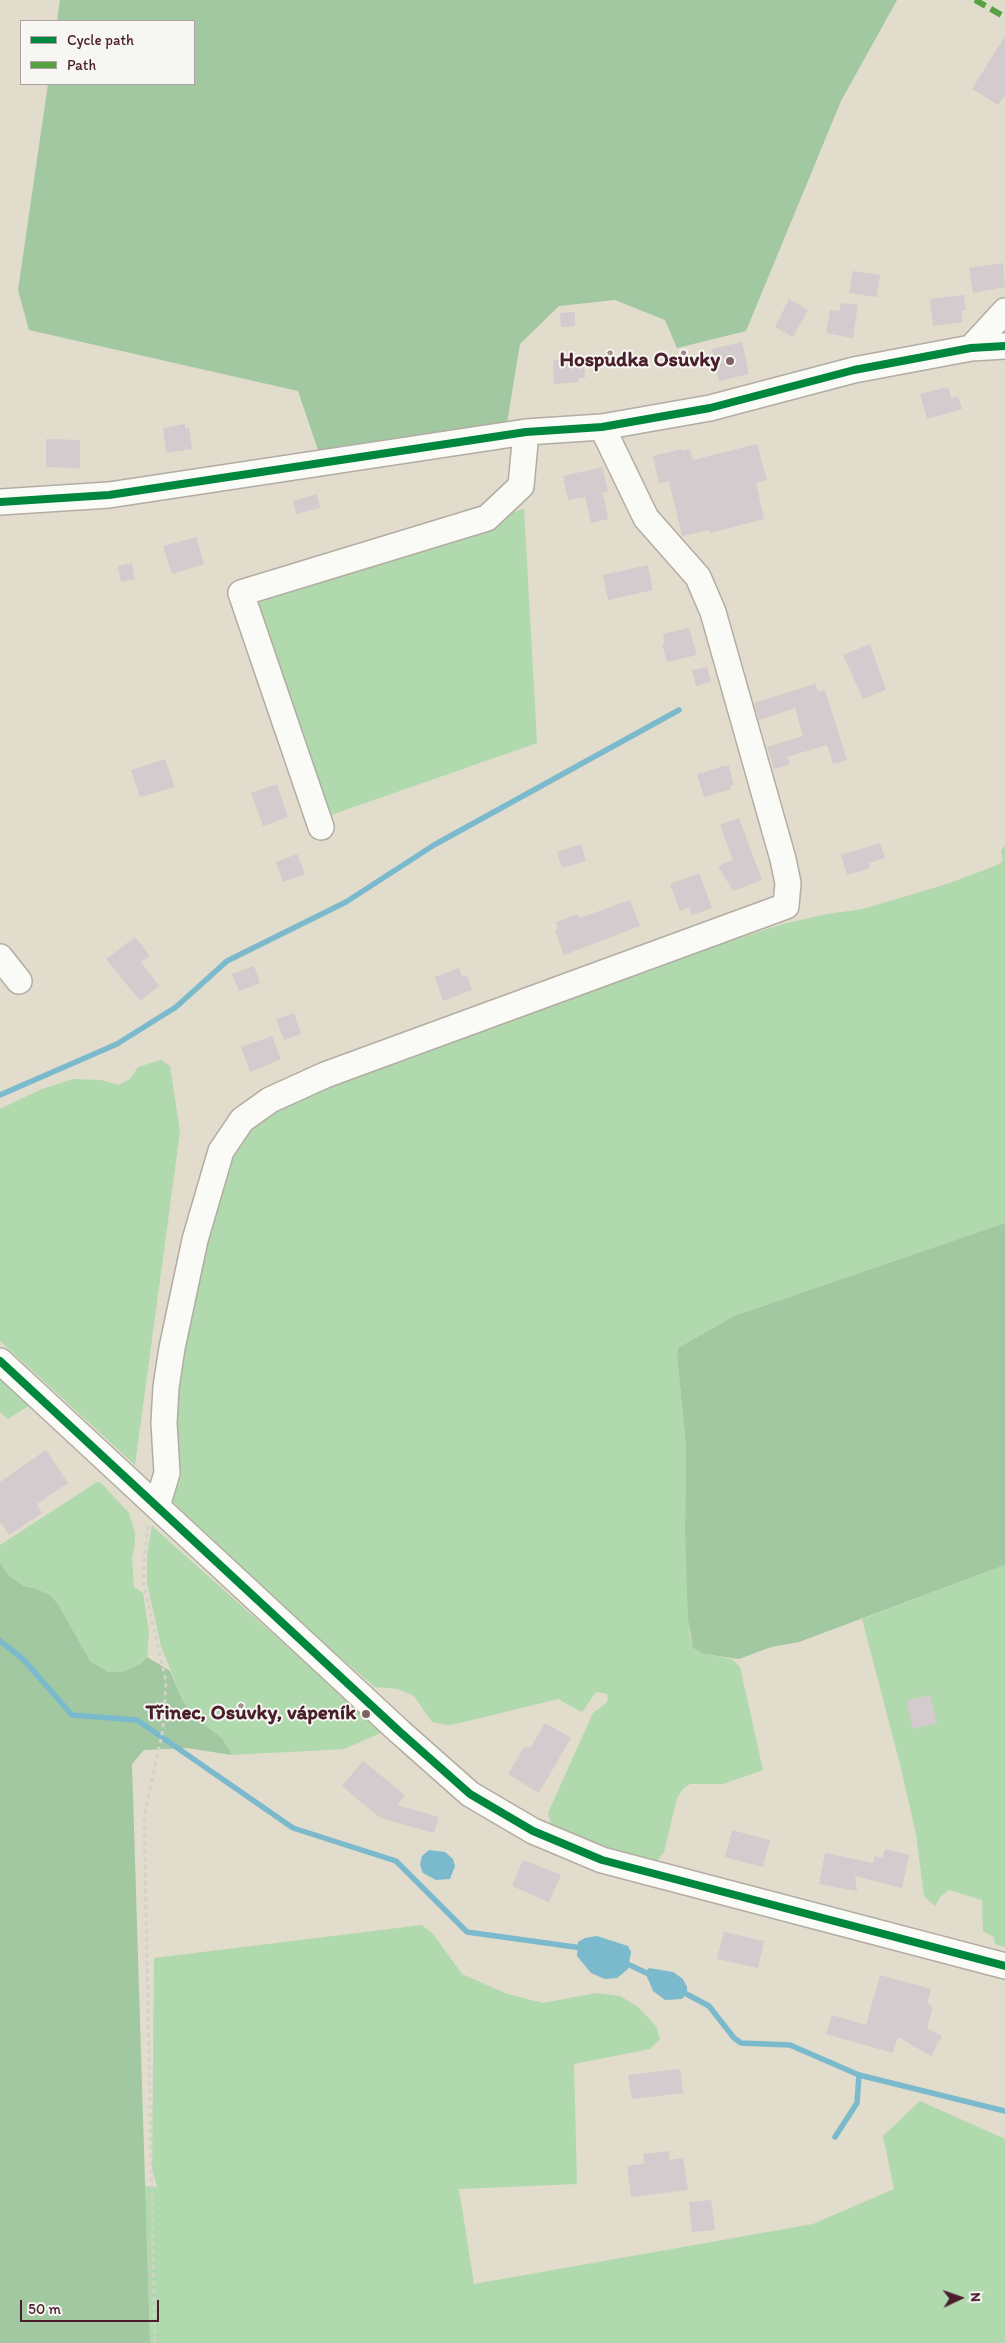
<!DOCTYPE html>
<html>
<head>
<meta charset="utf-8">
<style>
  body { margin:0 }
  #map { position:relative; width:1005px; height:2343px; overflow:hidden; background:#e1dccb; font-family:Itim,sans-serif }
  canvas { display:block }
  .legend { position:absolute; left:20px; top:20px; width:175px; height:65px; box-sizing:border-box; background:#f6f6f2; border:1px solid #b1a0a2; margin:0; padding:6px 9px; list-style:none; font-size:15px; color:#4a1f2b }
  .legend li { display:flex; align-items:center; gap:10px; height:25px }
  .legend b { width:25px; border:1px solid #b1a0a2 }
  .north { position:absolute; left:935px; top:2273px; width:50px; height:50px; -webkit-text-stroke:4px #f6f6f2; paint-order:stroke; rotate:87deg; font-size:14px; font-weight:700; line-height:20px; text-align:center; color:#4a1f2b }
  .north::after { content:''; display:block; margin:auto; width:18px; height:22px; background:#4a1f2b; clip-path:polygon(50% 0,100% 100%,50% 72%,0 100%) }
  .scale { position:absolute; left:20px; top:2300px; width:139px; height:22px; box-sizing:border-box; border:2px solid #4a1f2b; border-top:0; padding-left:6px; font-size:15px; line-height:18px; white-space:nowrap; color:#4a1f2b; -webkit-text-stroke:4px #f6f6f2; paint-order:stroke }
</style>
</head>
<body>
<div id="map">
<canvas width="1005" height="2343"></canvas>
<ul class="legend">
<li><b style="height:6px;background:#00873e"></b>Cycle path</li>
<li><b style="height:6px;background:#56a243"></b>Path</li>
</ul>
<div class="north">N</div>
<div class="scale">50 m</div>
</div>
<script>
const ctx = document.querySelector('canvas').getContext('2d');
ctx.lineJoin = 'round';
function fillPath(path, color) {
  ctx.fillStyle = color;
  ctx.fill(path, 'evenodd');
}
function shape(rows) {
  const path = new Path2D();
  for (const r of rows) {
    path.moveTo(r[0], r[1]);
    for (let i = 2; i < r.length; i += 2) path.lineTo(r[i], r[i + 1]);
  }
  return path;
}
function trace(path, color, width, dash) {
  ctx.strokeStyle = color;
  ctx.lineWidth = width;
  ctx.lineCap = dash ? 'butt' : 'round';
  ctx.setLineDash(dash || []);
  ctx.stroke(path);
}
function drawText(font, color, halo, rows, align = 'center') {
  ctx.font = font + ' Itim,sans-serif';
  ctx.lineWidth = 4;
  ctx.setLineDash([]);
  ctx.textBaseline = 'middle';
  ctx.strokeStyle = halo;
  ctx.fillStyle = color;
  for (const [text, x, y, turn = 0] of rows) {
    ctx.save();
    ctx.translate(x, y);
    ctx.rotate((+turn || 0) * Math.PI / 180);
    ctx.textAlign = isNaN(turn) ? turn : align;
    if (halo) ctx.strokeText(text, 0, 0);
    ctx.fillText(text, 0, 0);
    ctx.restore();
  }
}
const green = shape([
  [524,509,537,743,331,815,251,595],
  [1005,845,1005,1223,734,1316,678,1348,677,1355,686,1446,685,1532,690,1635,693,1648,704,1654,732,1659,740,1667,763,1770,723,1784,690,1784,683,1789,677,1798,664,1852,657,1861,619,1854,552,1827,548,1813,593,1713,604,1705,608,1700,607,1694,596,1692,582,1712,558,1699,464,1722,448,1725,432,1722,414,1696,398,1689,375,1687,304,1627,172,1501,181,1477,173,1420,191,1289,225,1168,250,1129,264,1117,286,1104,359,1074,623,976,783,924,827,914,863,909,947,884,1000,864,1003,859,1001,851],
  [161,1060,170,1066,180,1132,135,1465,0,1341,0,1109,42,1089,73,1079,101,1080,118,1085,130,1079,138,1067],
  [0,1378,30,1405,8,1419,0,1412],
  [97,1482,100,1482,129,1513,135,1533,135,1544,132,1557,134,1587,143,1593,149,1633,147,1657,140,1664,122,1672,108,1672,90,1661,58,1604,50,1595,37,1589,24,1586,9,1576,0,1563,0,1545],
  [152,1526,383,1732,344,1749,232,1755,222,1738,197,1719,183,1701,161,1646,147,1583,147,1555],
  [1005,1565,1005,1947,995,1944,994,1937,983,1931,982,1900,949,1890,941,1896,935,1906,924,1896,916,1834,900,1764,862,1619],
  [422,1925,433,1934,462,1974,507,1994,543,2003,596,1993,620,1996,638,2007,656,2026,660,2039,650,2049,574,2064,577,2184,459,2189,474,2284,813,2224,894,2189,883,2136,920,2101,1005,2139,1005,2343,150,2343,145,2186,157,2187,152,2169,154,1958]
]);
const forest = shape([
  [60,0,897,0,841,101,746,331,677,348,665,320,615,300,559,306,520,344,506,429,319,453,298,391,29,330,18,290,48,84,194,84,194,21,57,21],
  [1005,1223,1005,1565,799,1642,771,1647,739,1659,704,1654,693,1648,688,1618,685,1532,686,1446,677,1355,678,1348,734,1316],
  [0,1563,9,1576,24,1586,37,1589,50,1595,58,1604,90,1661,108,1672,122,1672,140,1664,147,1657,170,1671,183,1701,197,1719,222,1738,232,1755,187,1748,144,1750,132,1764,150,2343,0,2343]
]);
const water = shape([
  [429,1850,445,1852,453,1859,455,1866,450,1879,436,1880,423,1873,420,1865,422,1856],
  [597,1936,628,1946,631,1952,628,1969,617,1978,605,1979,591,1973,577,1956,578,1942,585,1938],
  [649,1968,673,1972,683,1979,687,1987,687,1993,682,1999,665,2000,653,1991,645,1972]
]);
const stream = shape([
  [0,1095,117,1044,176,1007,227,961,346,902,434,845,679,710],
  [0,1641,23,1659,72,1715,137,1720,293,1828,396,1861,467,1932,582,1948],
  [623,1962,651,1975],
  [679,1990,709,2006,734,2038,741,2043,790,2045,859,2075,1005,2111],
  [835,2137,857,2103,859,2075]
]);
const building = shape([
  [1005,36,1005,95,998,105,972,89],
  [1003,263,1005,287,973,293,969,268],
  [853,271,880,275,877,297,849,293],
  [964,295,966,310,961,311,963,322,933,326,930,299],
  [789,299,808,310,793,337,775,327],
  [841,303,858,305,853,338,826,333,830,310,839,311],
  [575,312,575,326,561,327,560,313],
  [742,342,749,374,719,381,712,349],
  [577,358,577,361,584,361,585,378,579,378,579,382,554,384,553,360],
  [948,387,951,398,958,396,962,409,927,419,920,394],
  [185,424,185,428,189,428,192,449,166,453,163,428],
  [46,439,80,440,80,468,46,467],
  [757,444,767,480,756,483,764,519,710,533,709,530,682,536,669,481,659,484,653,456,683,449,683,451,690,449,693,460],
  [603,467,608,492,603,493,608,519,591,523,585,497,568,500,563,476],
  [317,494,320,508,296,514,293,501],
  [196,537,204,564,172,574,163,546],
  [132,563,135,579,121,582,118,566],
  [648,565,653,590,608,600,603,575],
  [689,628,697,655,667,662,662,644,665,643,663,634],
  [870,644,886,690,863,699,843,655],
  [707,667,711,682,696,686,692,670],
  [815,684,818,692,825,690,847,760,833,764,827,745,787,757,790,764,774,769,767,747,803,736,795,708,759,720,754,703],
  [165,759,175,787,140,797,131,770],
  [724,766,729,766,734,785,730,786,731,789,704,797,697,774],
  [277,784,288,817,263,826,251,793],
  [739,818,762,880,733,891,718,866,733,860,720,825],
  [880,843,885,858,869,863,870,868,847,875,841,855],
  [581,844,586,861,562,868,557,852],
  [297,854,305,874,283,882,276,862],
  [699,873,712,908,692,915,689,907,680,911,670,884],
  [630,900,640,926,564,955,555,931,558,929,556,922,578,914,580,918],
  [135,937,150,956,141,962,159,986,140,1001,106,959],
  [254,966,260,983,239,991,232,974],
  [459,968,462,977,467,975,472,990,443,1001,435,977],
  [294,1013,301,1034,284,1040,276,1019],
  [272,1036,281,1059,250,1072,241,1047],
  [46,1450,68,1483,37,1504,42,1513,9,1535,0,1522,0,1482],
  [930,1695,937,1723,913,1729,906,1701],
  [545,1723,571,1738,539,1793,508,1774,522,1750,526,1746,530,1748],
  [363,1761,405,1795,397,1805,439,1817,434,1833,380,1818,342,1786],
  [732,1830,770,1840,763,1867,725,1857],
  [885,1849,909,1855,902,1888,855,1876,857,1891,819,1884,825,1853,873,1863,875,1856,882,1858],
  [523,1860,561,1875,549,1902,512,1886],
  [724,1932,764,1941,758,1968,717,1959],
  [880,1975,931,1989,927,2004,931,2005,932,2009,927,2028,942,2036,931,2056,898,2037,893,2053,826,2034,832,2015,866,2025],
  [680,2069,683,2093,632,2099,628,2075],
  [669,2151,670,2160,683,2158,688,2190,631,2197,627,2166,644,2164,643,2154],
  [711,2200,715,2230,692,2232,689,2202]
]);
const path = shape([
  [148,1526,144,1564,144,1586,166,1681,163,1729,144,1817,155,2343]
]);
const minor = shape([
  [971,348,1005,311],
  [0,502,109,495,526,432,602,427,710,408,854,370,971,348,1005,346],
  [321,827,241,593,487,518,521,486,526,432],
  [0,957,19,981],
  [0,1361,400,1732,470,1794,533,1831,602,1860,1005,1966],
  [157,1506,167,1473,164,1423,166,1387,172,1348,195,1240,221,1151,242,1120,270,1100,325,1075,786,906,788,883,783,859,713,612,698,577,646,518,602,427]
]);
const quiet = shape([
  [975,0,1005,17]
]);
const cycleway = shape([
  [0,502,109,495,526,432,602,427,710,408,854,370,971,348,1005,346],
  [0,1361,400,1732,470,1794,533,1831,602,1860,1005,1966]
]);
const markers = [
  [730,361,5,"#7f6163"],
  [366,1714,5,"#7f6163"]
];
const poiNames = [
  ["Hospůdka Osůvky",720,361],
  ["Třinec, Osůvky, vápeník",356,1714]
];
fillPath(green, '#b0d9ad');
fillPath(forest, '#a1c8a1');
fillPath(water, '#7bbacc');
trace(stream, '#7bbacc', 5.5);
fillPath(building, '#d4cbce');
trace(minor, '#b3aca3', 28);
trace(path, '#d4d0cd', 3, [4, 4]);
trace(minor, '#fafaf7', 25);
trace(quiet, '#56a243', 6, [12, 6]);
trace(cycleway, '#00873e', 8);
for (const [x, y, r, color] of markers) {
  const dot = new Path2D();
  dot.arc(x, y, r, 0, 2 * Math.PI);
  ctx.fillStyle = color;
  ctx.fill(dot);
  trace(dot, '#f6f6f2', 2);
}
drawText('bold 21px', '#4a1f2b', '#f6f6f2', poiNames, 'right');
</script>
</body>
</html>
